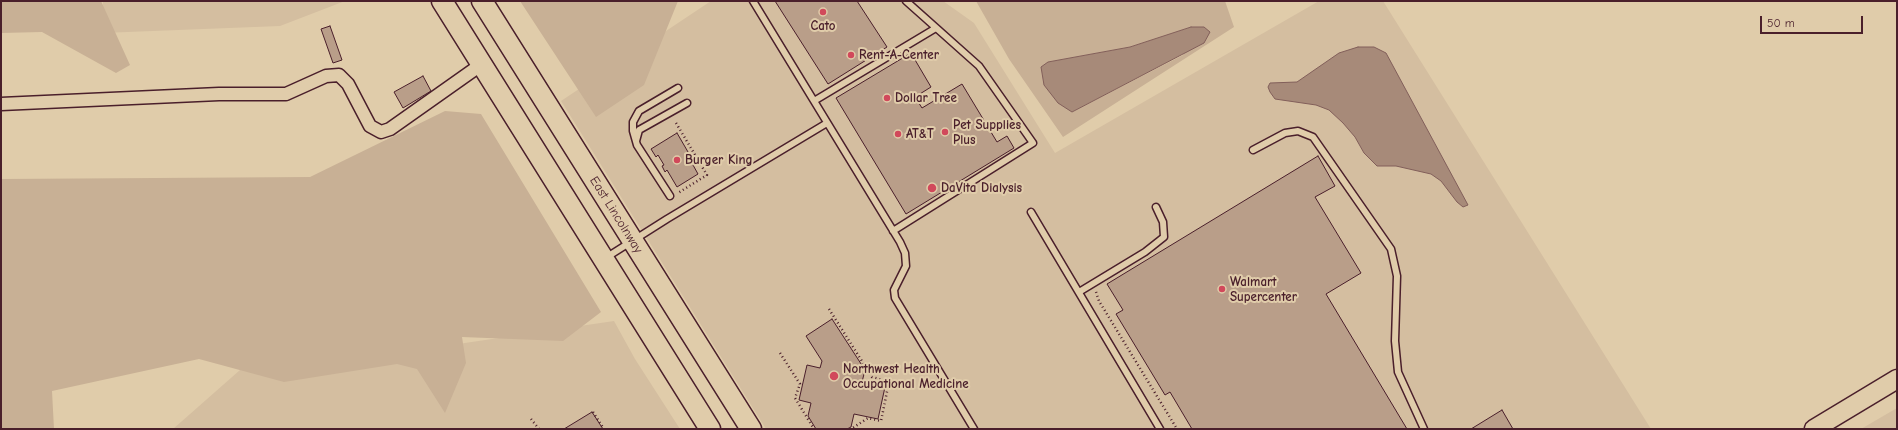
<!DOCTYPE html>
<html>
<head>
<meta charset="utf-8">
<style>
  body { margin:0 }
  #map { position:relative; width:1898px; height:430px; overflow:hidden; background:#e0ccaa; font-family:"Comic Neue",sans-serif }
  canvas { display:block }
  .frame { position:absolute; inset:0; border:2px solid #4a1f2b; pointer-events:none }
  .scale { position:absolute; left:1760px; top:16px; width:103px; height:18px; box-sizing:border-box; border:2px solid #4a1f2b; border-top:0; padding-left:5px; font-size:12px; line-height:14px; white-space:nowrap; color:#4a1f2b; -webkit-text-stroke:3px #e0ccaa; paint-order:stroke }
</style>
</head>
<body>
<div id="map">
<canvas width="1898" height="430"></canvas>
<div class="frame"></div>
<div class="scale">50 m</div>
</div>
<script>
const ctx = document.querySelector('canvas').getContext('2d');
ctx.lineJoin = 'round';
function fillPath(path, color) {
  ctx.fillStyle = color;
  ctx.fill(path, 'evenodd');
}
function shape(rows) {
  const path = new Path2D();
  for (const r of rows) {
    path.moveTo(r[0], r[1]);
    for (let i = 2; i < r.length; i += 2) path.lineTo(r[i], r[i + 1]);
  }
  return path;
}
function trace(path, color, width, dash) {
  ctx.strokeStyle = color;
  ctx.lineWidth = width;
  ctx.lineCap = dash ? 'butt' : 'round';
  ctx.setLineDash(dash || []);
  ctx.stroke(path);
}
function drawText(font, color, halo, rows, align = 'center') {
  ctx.font = font + ' "Comic Neue",sans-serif';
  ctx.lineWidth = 4;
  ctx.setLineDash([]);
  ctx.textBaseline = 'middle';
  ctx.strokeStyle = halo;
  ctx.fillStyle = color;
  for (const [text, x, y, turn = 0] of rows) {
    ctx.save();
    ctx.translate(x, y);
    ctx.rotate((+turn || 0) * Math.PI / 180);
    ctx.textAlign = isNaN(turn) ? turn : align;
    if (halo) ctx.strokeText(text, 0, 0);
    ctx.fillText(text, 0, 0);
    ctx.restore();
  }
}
const built = shape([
  [103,1,345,1,280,26,102,33],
  [711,1,943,1,974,23,1055,153,1319,1,1383,1,1651,429,766,429,561,101],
  [614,321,635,359,680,429,173,429,240,370,431,348],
  [1897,408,1897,429,1861,429]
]);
const green = shape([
  [1,1,101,1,130,65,116,73,42,32,1,33],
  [520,1,678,1,644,85,596,117],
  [976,1,1225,1,1234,27,1063,137,1009,59],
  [1191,27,1183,55,1072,112,1048,62,1130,47],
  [445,111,481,114,601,312,563,341,462,337,466,363,445,413,417,369,397,364,284,382,199,359,52,391,54,429,1,429,1,179,310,177]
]);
const water = shape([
  [1191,27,1204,27,1210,32,1204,43,1072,112,1058,103,1044,85,1041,67,1048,62,1130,47,1191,27],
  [1358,47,1374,47,1386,53,1468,205,1463,207,1457,202,1441,181,1431,174,1396,166,1377,166,1364,153,1355,137,1343,123,1329,110,1316,105,1275,99,1270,92,1268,87,1270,83,1297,82,1339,53,1358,47]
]);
const building = shape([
  [775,1,857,1,887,47,828,84,775,1],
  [330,26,342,60,333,63,321,29,330,26],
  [911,53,931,87,915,97,922,108,962,84,997,142,1007,136,1014,148,906,214,836,98,911,53],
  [423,76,431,91,403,108,394,92,423,76],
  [677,133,695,164,693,165,698,174,677,187,667,170,665,172,662,166,664,165,658,155,656,157,651,149,677,133],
  [1318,156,1335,186,1315,197,1361,273,1326,294,1407,429,1192,429,1170,392,1165,395,1116,314,1123,310,1107,284,1318,156],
  [832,319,865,370,862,382,885,387,878,419,854,414,851,427,847,429,816,429,808,416,811,403,799,400,807,365,820,368,822,361,806,336,832,319],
  [1502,410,1513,429,1471,429,1502,410],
  [592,412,603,429,564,429,592,412]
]);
const path = shape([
  [676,123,707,175,678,193],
  [1096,292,1099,301,1177,429],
  [829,309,872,377,889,382,881,421,868,418,851,429],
  [780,353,800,384,795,398,814,429],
  [593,412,604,429],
  [531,419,539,429]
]);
const lane = shape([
  [753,1,900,242,905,253,906,266,894,290,895,298,974,429],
  [814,101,936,28],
  [636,141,639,130,687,103],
  [1253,150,1285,133,1298,131,1313,137,1391,249,1397,276,1395,341,1398,372,1424,429],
  [670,196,637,145,633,131,633,122,639,111,678,88],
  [1031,212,1160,429],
  [893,231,1033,143,979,66,906,1],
  [607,257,667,219,827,123],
  [1079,292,1145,252,1164,237,1163,222,1156,207]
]);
const street = shape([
  [1,104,219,94,286,94,326,76,339,75,348,84,370,126,381,132,390,129,482,64]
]);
const secondary = shape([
  [1814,429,1897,379]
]);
const primary = shape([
  [442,1,710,429],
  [482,1,751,429]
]);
const markers = [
  [823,12,4,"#d1495b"],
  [851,55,4,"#d1495b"],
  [887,98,4,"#d1495b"],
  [945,132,4,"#d1495b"],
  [898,134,4,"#d1495b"],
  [677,160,4,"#d1495b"],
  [932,188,5,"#d1495b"],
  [1222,289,4,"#d1495b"],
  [834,376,5,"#d1495b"]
];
const poiNames = [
  ["Cato",823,26,"center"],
  ["Rent-A-Center",859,55],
  ["Dollar Tree",895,98],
  ["Pet Supplies",953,125],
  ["Plus",953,140],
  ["AT&T",906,134],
  ["Burger King",685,160],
  ["DaVita Dialysis",941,188],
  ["Walmart",1230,282],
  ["Supercenter",1230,297],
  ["Northwest Health",843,369],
  ["Occupational Medicine",843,384]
];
const streetNames = [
  ["East Lincolnway",616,215,58]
];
fillPath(built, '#d4bea0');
fillPath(green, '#c8b095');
fillPath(water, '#a78a79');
trace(water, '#825f5a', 1);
fillPath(building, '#b99e89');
trace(building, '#4a1f2b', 1);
trace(lane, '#4a1f2b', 9);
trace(street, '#4a1f2b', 15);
trace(secondary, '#4a1f2b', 21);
trace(primary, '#4a1f2b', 23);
trace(path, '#4a1f2b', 2.5, [1, 3]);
trace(lane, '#e0ccaa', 6);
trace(street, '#e0ccaa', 12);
trace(secondary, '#e0ccaa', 18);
trace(primary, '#e0ccaa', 20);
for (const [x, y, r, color] of markers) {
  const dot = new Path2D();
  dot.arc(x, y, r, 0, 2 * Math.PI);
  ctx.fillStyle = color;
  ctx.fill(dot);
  trace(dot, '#e0ccaa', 1.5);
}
drawText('bold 13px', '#4a1f2b', '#e0ccaa', poiNames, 'left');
drawText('13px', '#4a1f2b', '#e0ccaa', streetNames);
</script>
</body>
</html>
